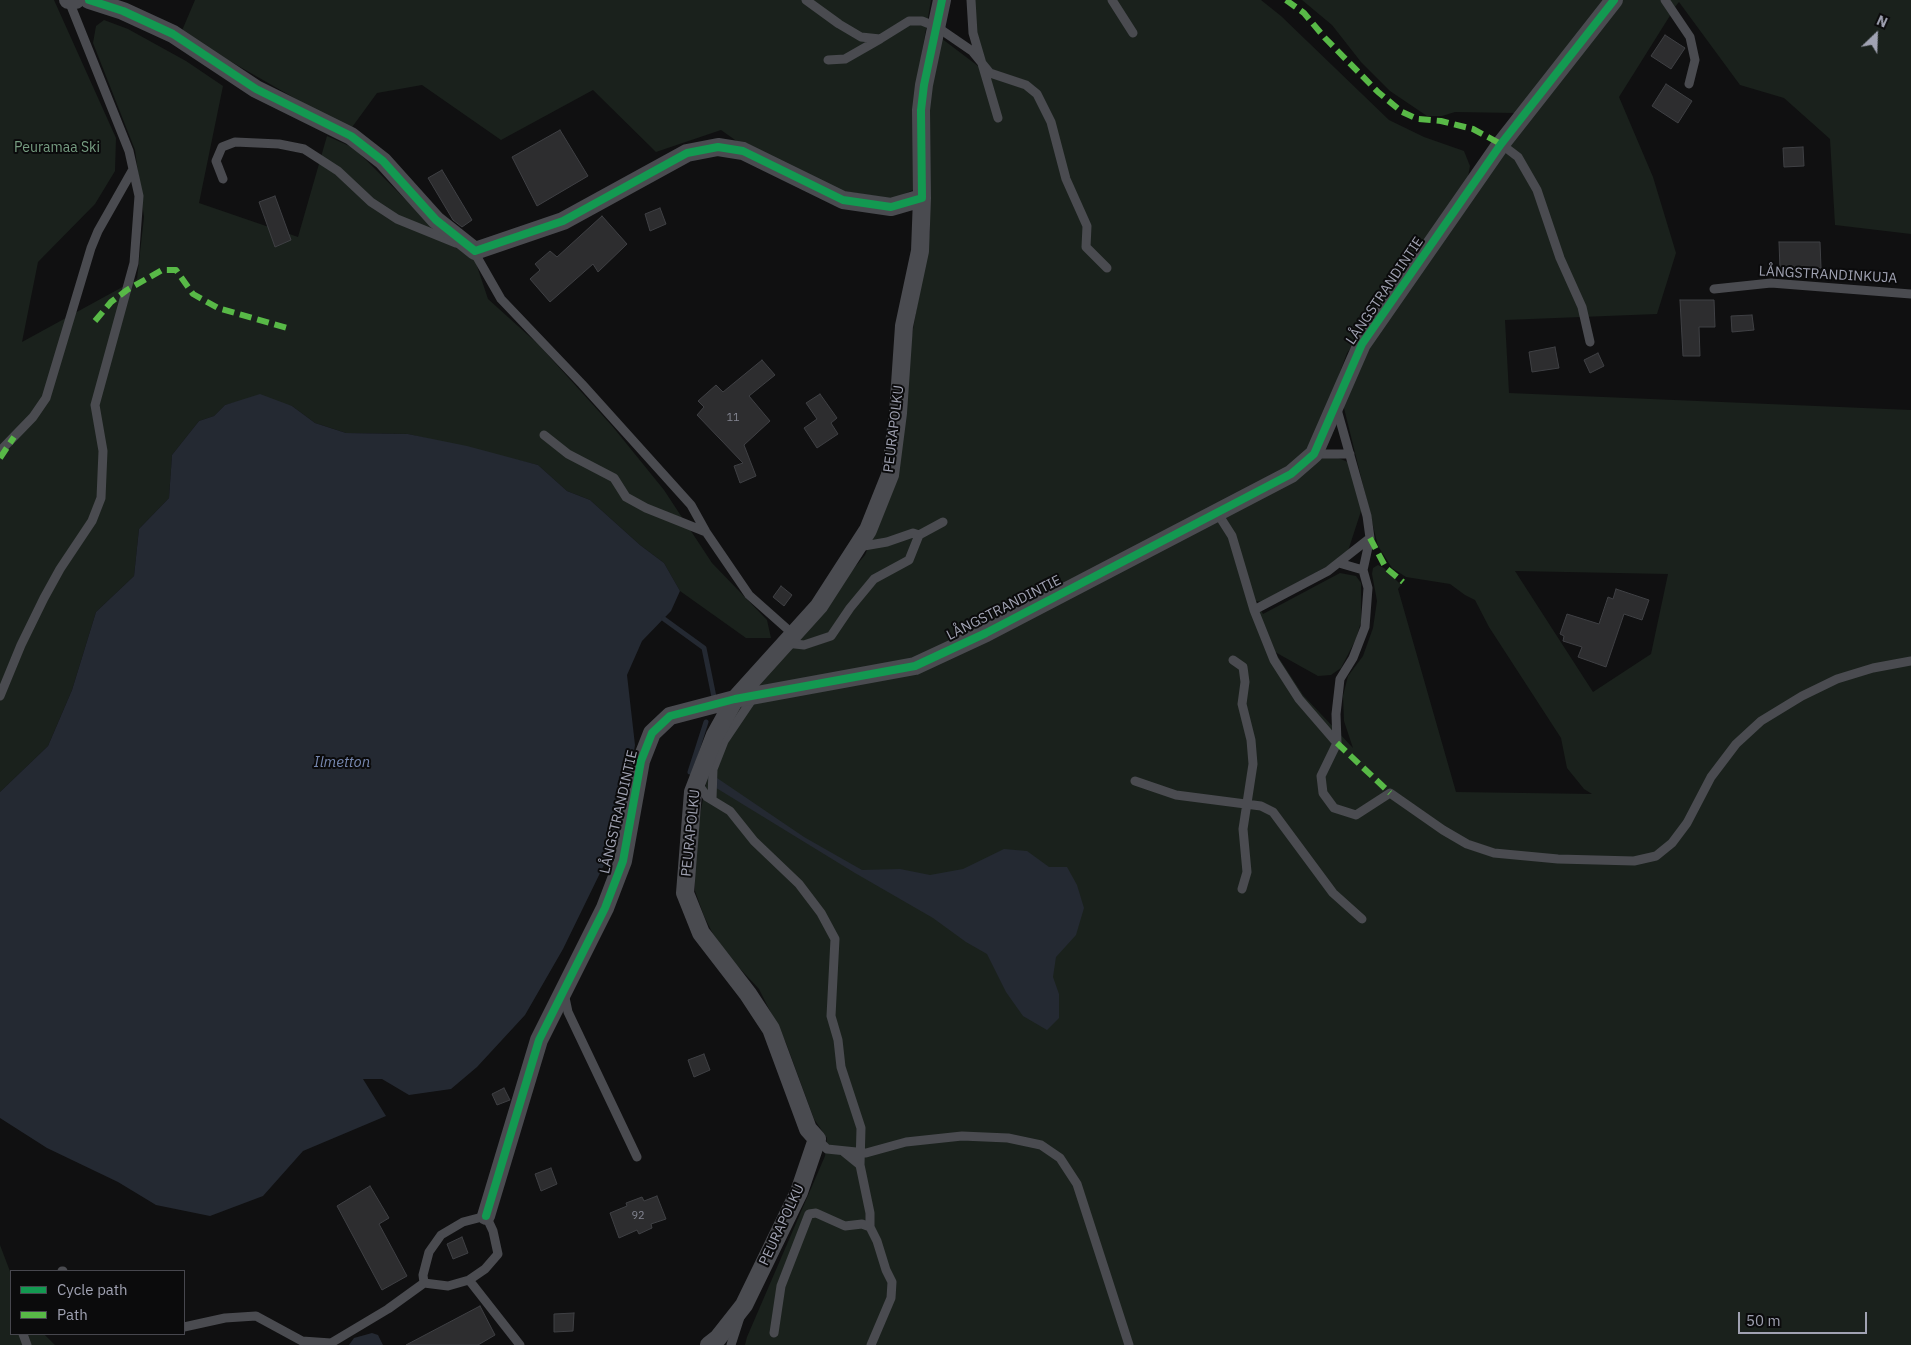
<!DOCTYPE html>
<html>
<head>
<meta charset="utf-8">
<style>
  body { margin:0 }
  #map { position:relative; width:1911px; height:1345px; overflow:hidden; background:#101011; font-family:"IBM Plex Sans",sans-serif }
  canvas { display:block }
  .legend { position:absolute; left:10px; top:1270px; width:175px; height:65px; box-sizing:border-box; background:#0b0b0c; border:1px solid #47474e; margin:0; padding:6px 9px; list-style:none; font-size:15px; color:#a0a2b2 }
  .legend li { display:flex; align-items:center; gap:10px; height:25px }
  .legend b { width:25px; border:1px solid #47474e }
  .north { position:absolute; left:1851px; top:10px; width:50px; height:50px; -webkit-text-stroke:4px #0b0b0c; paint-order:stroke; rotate:24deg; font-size:14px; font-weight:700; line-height:20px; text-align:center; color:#a0a2b2 }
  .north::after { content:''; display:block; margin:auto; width:18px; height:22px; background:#a0a2b2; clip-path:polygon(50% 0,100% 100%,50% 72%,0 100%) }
  .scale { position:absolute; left:1738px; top:1312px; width:129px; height:22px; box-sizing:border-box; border:2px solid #a0a2b2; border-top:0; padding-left:6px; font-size:15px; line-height:18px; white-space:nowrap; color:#a0a2b2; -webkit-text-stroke:4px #0b0b0c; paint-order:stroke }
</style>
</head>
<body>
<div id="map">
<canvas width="1911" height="1345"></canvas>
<ul class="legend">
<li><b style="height:6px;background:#139951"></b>Cycle path</li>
<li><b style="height:6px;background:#58b947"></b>Path</li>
</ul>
<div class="north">N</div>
<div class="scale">50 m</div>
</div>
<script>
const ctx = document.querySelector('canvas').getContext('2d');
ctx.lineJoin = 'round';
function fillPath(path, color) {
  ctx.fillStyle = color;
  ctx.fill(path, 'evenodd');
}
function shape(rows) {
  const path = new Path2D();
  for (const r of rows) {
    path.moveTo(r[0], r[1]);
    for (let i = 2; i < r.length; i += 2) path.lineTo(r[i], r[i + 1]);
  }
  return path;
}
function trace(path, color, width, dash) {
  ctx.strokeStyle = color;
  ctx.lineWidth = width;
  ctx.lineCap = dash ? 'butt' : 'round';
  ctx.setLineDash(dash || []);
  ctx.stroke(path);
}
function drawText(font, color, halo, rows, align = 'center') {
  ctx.font = font + ' "IBM Plex Sans",sans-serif';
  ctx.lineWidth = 4;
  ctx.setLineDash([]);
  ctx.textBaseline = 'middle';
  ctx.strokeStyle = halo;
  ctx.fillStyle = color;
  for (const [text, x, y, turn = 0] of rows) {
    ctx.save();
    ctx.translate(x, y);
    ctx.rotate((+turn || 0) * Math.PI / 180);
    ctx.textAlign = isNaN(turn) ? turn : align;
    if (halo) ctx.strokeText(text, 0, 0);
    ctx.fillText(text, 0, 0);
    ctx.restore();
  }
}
const green = shape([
  [0,0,54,0,116,138,115,171,95,204,38,262,22,342,137,279,144,217,135,150,93,43,96,26,104,20,128,29,186,61,223,86,199,203,298,237,327,136,354,148,411,205,475,260,488,299,539,345,613,427,664,490,712,563,767,620,771,638,746,638,680,591,664,563,640,545,590,500,567,491,538,465,408,434,346,433,315,423,292,406,237,402,225,405,214,416,199,421,172,455,169,498,139,529,134,576,96,612,72,690,48,746,0,792],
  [195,0,931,0,914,99,917,188,894,199,837,190,752,152,721,130,656,152,593,90,501,140,422,85,377,93,350,130,181,33],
  [974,0,1261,0,1281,16,1389,120,1424,137,1464,151,1470,166,1467,182,1347,353,1332,394,1322,457,1334,456,1350,463,1362,508,1348,551,1333,563,1262,602,1256,601,1263,614,1340,573,1356,576,1361,583,1361,622,1356,639,1341,668,1331,675,1318,676,1275,652,1303,695,1353,748,1344,721,1343,696,1348,676,1363,656,1373,628,1377,601,1372,574,1373,568,1378,565,1384,568,1401,585,1398,589,1456,792,1592,794,1584,789,1567,768,1561,738,1489,627,1475,600,1465,595,1450,584,1406,577,1392,568,1378,546,1343,404,1366,351,1503,148,1619,0,1661,0,1671,14,1619,97,1653,177,1676,253,1657,314,1505,320,1509,393,1911,410,1911,1345,745,1345,747,1337,825,1156,827,1138,814,1119,786,1043,759,989,730,958,713,934,704,916,695,891,695,862,700,815,710,763,735,710,865,555,880,520,930,231,928,106,941,38,978,66],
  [1515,571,1668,574,1651,654,1593,692],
  [1302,0,1604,0,1515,113,1455,112,1442,116,1427,116,1390,91,1361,62,1332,25],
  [1670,0,1911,0,1911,234,1835,225,1830,139,1784,98,1740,85,1679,2,1675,7],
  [0,1245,11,1274,11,1334,44,1334,55,1345,0,1345]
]);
const water = shape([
  [260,394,292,406,315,423,346,433,408,434,467,446,538,465,567,491,590,500,640,545,664,563,680,591,671,611,642,641,627,675,635,745,621,830,563,949,525,1015,477,1067,451,1089,409,1095,382,1079,363,1079,386,1116,303,1151,263,1196,210,1216,156,1205,118,1182,47,1148,0,1118,0,792,48,746,72,690,96,612,134,576,139,529,169,498,172,455,199,421,214,416,225,405],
  [717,778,804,837,862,870,900,869,930,875,963,869,1004,849,1027,851,1049,867,1067,867,1077,885,1084,908,1076,935,1056,957,1053,977,1059,994,1059,1018,1047,1030,1023,1016,1006,992,987,954,966,942,933,918,855,873,713,786],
  [372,1333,378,1335,383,1345,349,1345,354,1338]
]);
const stream = shape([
  [664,619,704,648,714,697],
  [690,772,706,722]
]);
const building = shape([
  [1665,35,1685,48,1671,69,1651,56,1665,35],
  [1666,84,1692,101,1678,123,1652,106,1666,84],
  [560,130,588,176,537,206,512,157,560,130],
  [1803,147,1804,166,1784,167,1783,148,1803,147],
  [442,170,472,220,462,227,453,220,428,178,442,170],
  [275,196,291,240,275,247,259,202,275,196],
  [660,208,666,224,650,231,645,214,660,208],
  [602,216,627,244,598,272,593,264,550,302,530,279,540,270,535,264,550,251,557,257,602,216],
  [1779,242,1820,242,1821,268,1780,269,1779,242],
  [1680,300,1714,300,1715,327,1699,327,1700,356,1683,356,1680,300],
  [1752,315,1754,330,1732,332,1731,316,1752,315],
  [1555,347,1559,368,1532,372,1529,352,1555,347],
  [1598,353,1604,366,1590,373,1584,360,1598,353],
  [762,360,775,375,749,396,770,421,744,445,756,476,740,483,734,466,743,463,697,415,704,407,698,401,716,385,723,392,762,360],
  [820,394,837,418,831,423,838,434,817,448,804,428,817,419,806,403,820,394],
  [781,586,792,595,784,606,773,597,781,586],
  [1616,589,1649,600,1642,620,1624,614,1606,667,1578,657,1582,647,1563,641,1564,636,1560,634,1567,614,1599,624,1608,597,1613,599,1616,589],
  [704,1054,710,1070,694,1077,688,1060,704,1054],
  [504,1088,510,1100,497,1105,492,1094,504,1088],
  [551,1168,557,1184,541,1191,535,1174,551,1168],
  [370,1186,389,1218,379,1224,407,1276,382,1290,337,1206,370,1186],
  [657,1196,666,1219,651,1224,652,1228,639,1234,637,1230,619,1238,610,1213,627,1206,626,1203,642,1197,644,1201,657,1196],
  [462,1237,468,1253,453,1259,447,1244,462,1237],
  [480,1306,495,1335,478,1345,406,1345,480,1306],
  [574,1313,573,1331,554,1332,554,1314,574,1313]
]);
const service = shape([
  [806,0,839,24,861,37,880,39,845,59,828,60],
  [971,0,973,33,998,118],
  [1112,0,1133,33],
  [1665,0,1690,37,1695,60,1689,84],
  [880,39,909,21,922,21,937,27,972,51,990,73,1026,85,1037,94,1051,122,1066,179,1087,226,1086,247,1107,268],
  [1501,144,1518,157,1537,190,1560,258,1582,307,1590,342],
  [223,179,216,161,222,147,235,142,279,144,304,149,338,171,371,202,397,219,456,243],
  [473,250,501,299,582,384,691,505,706,532,749,595,794,635],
  [1714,289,1771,283,1911,294],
  [1336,406,1367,516,1370,538,1363,570,1368,588,1365,627,1353,658,1340,679,1336,714,1337,743],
  [544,435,568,454,614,478,626,497,646,508,706,532],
  [0,451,33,417,46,398,91,248,98,231,132,171],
  [1314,454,1350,454],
  [1218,514,1232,536,1254,610,1274,660,1299,699,1337,743,1321,776,1323,793,1334,808,1356,815,1390,793,1443,830,1467,844,1494,853,1558,859,1634,861,1656,856,1672,843,1687,823,1711,777,1736,744,1761,721,1802,696,1837,679,1873,668,1911,661],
  [858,547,887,542,913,533,919,535],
  [1339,563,1363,570],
  [1254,610,1328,571,1370,538],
  [786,643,804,645,831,636,850,608,874,579,909,560,919,535,943,522],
  [1233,660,1243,667,1245,682,1242,704,1251,740,1253,764,1243,829,1247,872,1242,889],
  [0,696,21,645,44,598,60,569,92,521,101,498,103,451,95,405,134,263,139,196,129,151,69,1],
  [1135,781,1176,795,1261,806,1273,812,1333,893,1362,919],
  [697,782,707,797,730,811,754,841,799,884,821,913,835,939,831,1016,838,1040,841,1067,861,1128,860,1165],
  [712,799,713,769,724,741,753,698],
  [564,993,568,1012,637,1157],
  [817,1139,827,1149,866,1153,906,1142,962,1136,1008,1138,1041,1145,1060,1158,1077,1184,1129,1345],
  [844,1152,860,1165,870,1213,870,1227],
  [62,1271,63,1271],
  [469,1280,520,1345],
  [184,1327,225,1318,256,1316,302,1341,331,1343,388,1309,424,1283,448,1286,469,1280,485,1269,498,1254,493,1231,486,1216,463,1222,441,1235,429,1252,423,1275,424,1283],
  [774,1333,781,1286,809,1214,816,1213,845,1226,862,1224,870,1227,877,1241,886,1270,892,1282,891,1298,871,1345],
  [23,1334,27,1345],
  [731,1345,740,1317]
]);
const minor = shape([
  [68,0,76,0],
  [89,0,123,11,173,34,256,89,351,136,383,161,436,220,475,251,563,221,687,153,718,147,743,151,843,200,891,207,922,198,921,110,924,85,942,0],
  [486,1216,539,1040,605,908,623,861,641,761,652,733,670,716,735,699,915,666,986,633,1291,474,1314,454,1362,344,1501,144,1614,0],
  [709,1345,718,1338,744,1305,799,1192,817,1139,808,1129,771,1029,748,994,701,933,685,893,693,792,715,735,735,699,819,606,868,530,890,475,898,413,904,326,920,251,922,198]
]);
const quiet = shape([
  [1286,0,1304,13,1325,38,1378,92,1402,112,1418,119,1441,121,1473,129,1501,144],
  [95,321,111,302,127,290,162,270,176,270,193,294,218,308,287,328],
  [0,458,14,437],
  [1370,538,1386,568,1403,582],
  [1337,743,1390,793]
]);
const cycleway = shape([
  [89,0,123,11,173,34,256,89,351,136,383,161,436,220,475,251,563,221,687,153,718,147,743,151,843,200,891,207,922,198,921,110,924,85,942,0],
  [486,1216,539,1040,605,908,623,861,641,761,652,733,670,716,735,699,915,666,986,633,1291,474,1314,454,1362,344,1501,144,1614,0]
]);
const numberNames = [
  ["11",733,418],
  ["92",638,1216]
];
const parkNames = [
  ["Peuramaa Ski",57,148]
];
const streetNames = [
  ["LÅNGSTRANDINKUJA",1828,275,3],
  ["LÅNGSTRANDINTIE",1385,291,-56],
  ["PEURAPOLKU",894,429,-83],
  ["LÅNGSTRANDINTIE",1004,608,-27],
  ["LÅNGSTRANDINTIE",619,812,-77],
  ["PEURAPOLKU",691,833,-84],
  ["PEURAPOLKU",782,1225,-65]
];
const waterNames = [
  ["Ilmetton",342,763]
];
fillPath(green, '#1a211c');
fillPath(water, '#242932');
trace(stream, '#242932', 5);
fillPath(building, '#2d2d2f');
trace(building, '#3f4044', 1);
trace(service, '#4a4b50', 9);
trace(minor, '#4a4b50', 18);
trace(quiet, '#58b947', 6, [12, 6]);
trace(cycleway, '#139951', 8);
drawText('11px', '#838591', null, numberNames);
drawText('14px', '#779e82', '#0b0b0c', parkNames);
drawText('14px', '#a0a2b2', '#0b0b0c', streetNames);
drawText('italic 15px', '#7687af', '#0b0b0c', waterNames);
</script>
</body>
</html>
